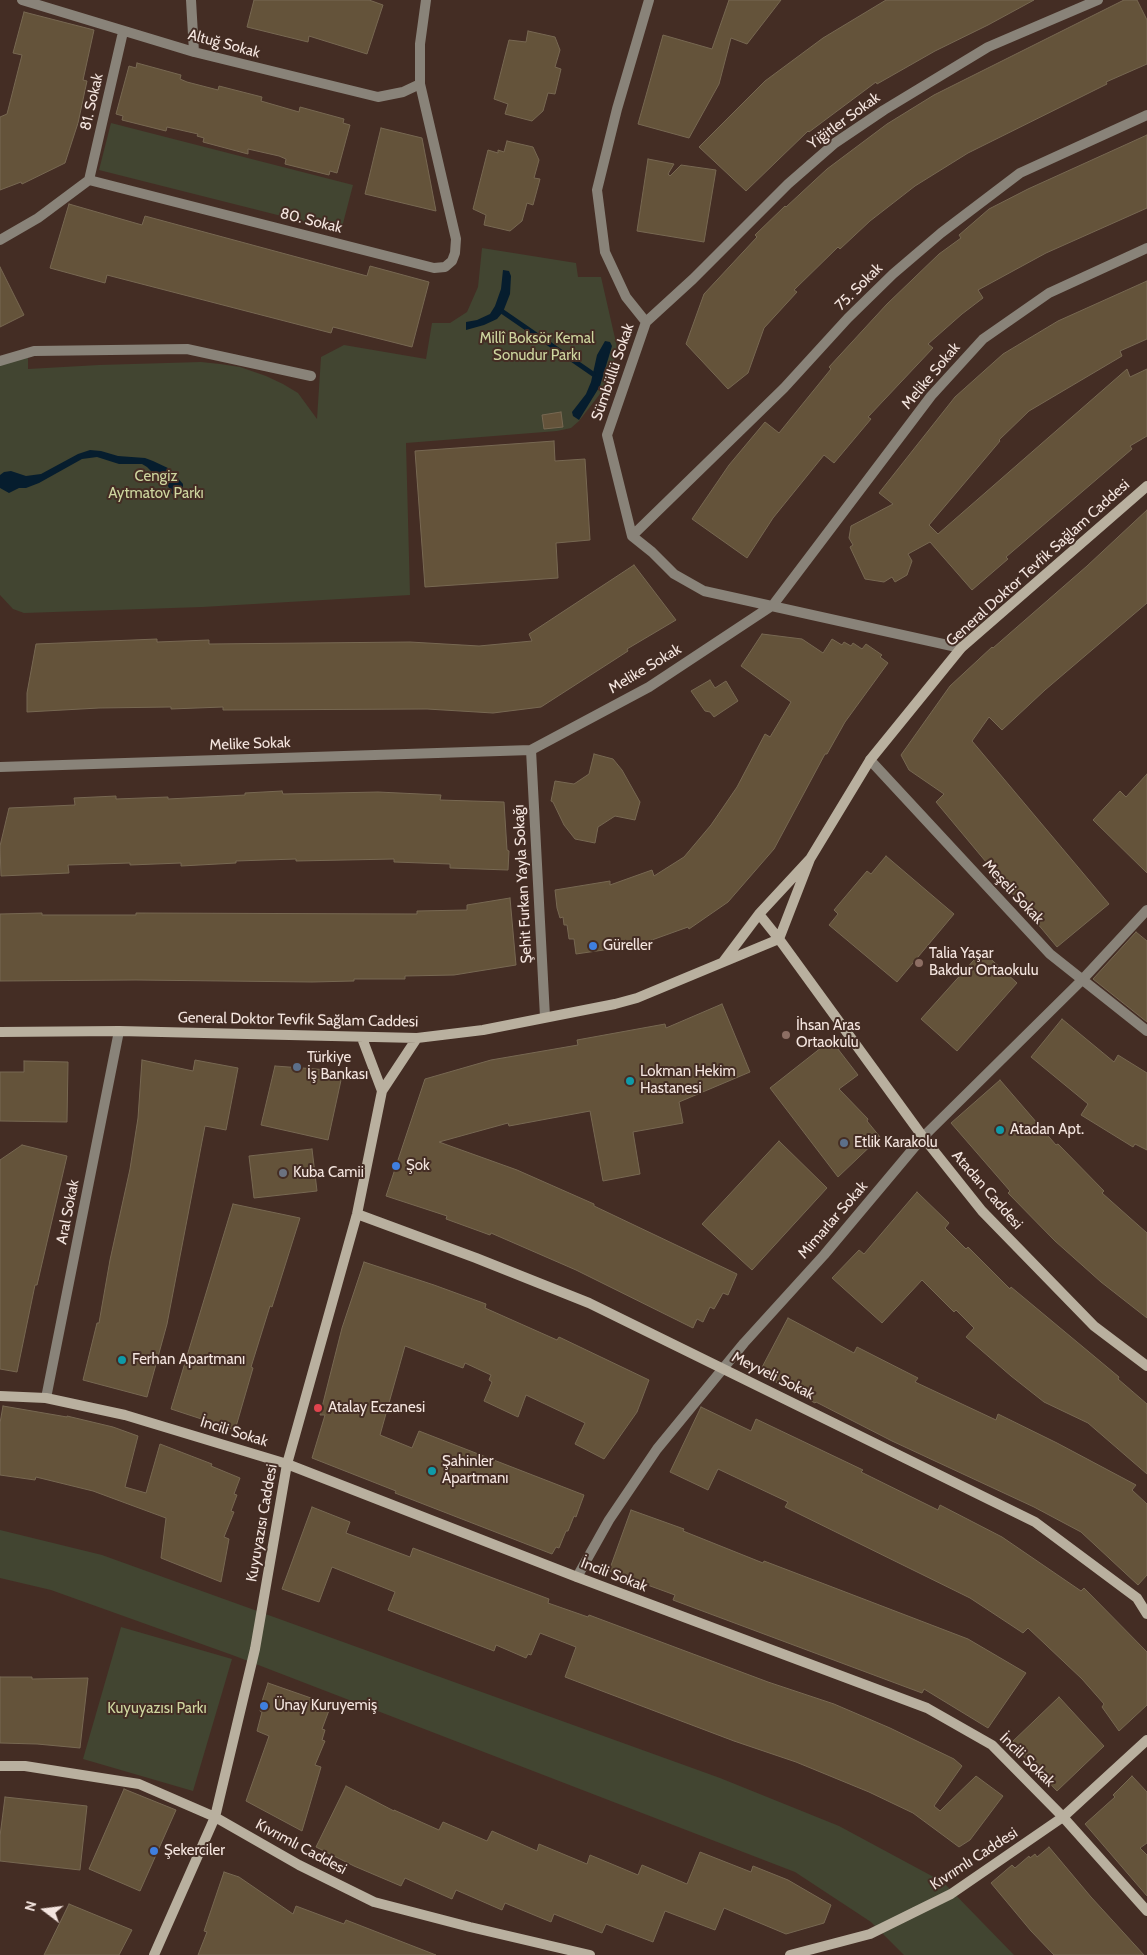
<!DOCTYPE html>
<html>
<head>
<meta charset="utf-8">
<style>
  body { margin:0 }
  #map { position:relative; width:1147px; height:1955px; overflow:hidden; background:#442d24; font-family:Cabin,sans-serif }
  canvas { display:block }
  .north { position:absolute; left:20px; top:1885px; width:50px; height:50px; -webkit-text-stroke:4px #442d24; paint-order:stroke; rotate:285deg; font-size:14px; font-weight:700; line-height:20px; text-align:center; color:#f4e5df }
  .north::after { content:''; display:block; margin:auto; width:18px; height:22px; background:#f4e5df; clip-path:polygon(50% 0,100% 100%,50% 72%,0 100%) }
</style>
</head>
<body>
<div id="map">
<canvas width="1147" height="1955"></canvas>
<div class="north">N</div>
</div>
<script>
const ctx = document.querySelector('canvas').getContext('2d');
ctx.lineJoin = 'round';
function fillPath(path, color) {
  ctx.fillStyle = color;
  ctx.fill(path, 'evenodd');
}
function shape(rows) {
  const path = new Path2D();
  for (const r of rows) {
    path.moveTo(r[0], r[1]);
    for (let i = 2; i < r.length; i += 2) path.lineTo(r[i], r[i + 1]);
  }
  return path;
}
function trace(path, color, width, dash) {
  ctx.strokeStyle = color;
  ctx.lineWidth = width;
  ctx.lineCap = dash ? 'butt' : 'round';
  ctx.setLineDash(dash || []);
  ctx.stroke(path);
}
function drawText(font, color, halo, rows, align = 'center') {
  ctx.font = font + ' Cabin,sans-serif';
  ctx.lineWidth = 4;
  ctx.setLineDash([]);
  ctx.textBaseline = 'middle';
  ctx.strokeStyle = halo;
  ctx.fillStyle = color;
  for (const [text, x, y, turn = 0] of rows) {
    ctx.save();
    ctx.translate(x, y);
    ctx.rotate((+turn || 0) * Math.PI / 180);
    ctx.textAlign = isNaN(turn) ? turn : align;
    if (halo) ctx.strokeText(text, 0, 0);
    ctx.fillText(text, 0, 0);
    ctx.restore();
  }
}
const green = shape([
  [111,123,353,185,341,231,99,170],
  [482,248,576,263,578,277,601,277,617,347,610,381,579,421,571,428,557,431,406,443,410,595,202,607,24,613,13,609,0,595,0,365,28,357,28,369,99,365,201,362,220,364,240,367,266,376,283,384,298,393,317,419,321,357,344,345,426,359,432,323,450,323,467,312,478,287],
  [0,1530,102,1555,720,1778,839,1826,943,1882,1014,1955,904,1955,871,1922,795,1872,235,1656,51,1590,0,1578],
  [121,1627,232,1659,193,1791,83,1759]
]);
const water = shape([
  [503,270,509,271,511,276,510,294,503,312,497,319,484,325,466,330,466,322,477,320,490,314,495,306,501,289],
  [605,341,610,342,612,346,600,386,579,420,573,416,572,412,586,394,591,382,597,355],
  [90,450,101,451,118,456,145,458,153,461,170,469,183,484,183,489,177,495,172,494,167,484,161,481,147,467,142,464,119,464,97,457,82,459,39,483,26,488,19,488,9,493,0,488,0,475,4,472,11,471,26,476,41,474,78,454]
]);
const stream = shape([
  [503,312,593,374]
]);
const building = shape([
  [254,0,369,0,383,5,367,54,309,36,308,42,247,27,254,0],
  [729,0,781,0,747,44,731,38,719,84,689,138,638,124,663,35,712,49,729,0],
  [886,0,1034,0,988,25,935,51,877,84,876,82,809,132,808,131,746,191,699,147,765,81,823,38,886,0],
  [1124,0,1137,0,1147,20,1147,64,1106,82,1107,84,968,153,915,186,870,221,840,249,838,247,794,290,797,292,764,328,748,373,728,389,686,344,704,294,757,237,755,235,785,206,786,207,827,169,887,124,934,95,1124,0],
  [24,12,94,30,83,80,87,81,78,123,65,163,22,184,21,182,0,190,0,117,7,114,22,55,13,53,24,12],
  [528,31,555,37,560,50,555,67,561,69,555,94,548,93,543,111,532,121,505,114,508,104,494,99,509,40,526,42,528,31],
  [137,63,181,75,180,79,187,82,218,90,219,86,262,97,261,101,299,112,300,107,344,119,343,123,350,125,337,173,330,171,329,175,285,164,286,159,279,156,248,149,248,154,203,142,204,138,197,136,198,134,167,127,166,131,122,120,123,116,116,114,129,66,136,68,137,63],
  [381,128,422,138,436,211,365,194,381,128],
  [1147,135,1147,208,1046,253,978,290,983,298,962,314,928,344,933,348,868,417,871,419,834,463,824,455,773,518,747,558,692,519,729,465,765,422,779,433,831,369,829,367,887,304,939,254,961,238,959,235,989,209,1028,189,1147,135],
  [507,141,533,147,539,160,534,178,540,179,533,205,527,203,522,221,510,231,484,225,486,215,473,209,488,150,498,153,498,150,504,152,507,141],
  [648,159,674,164,668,174,670,176,681,165,716,170,704,242,637,231,648,159],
  [69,204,142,225,145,216,367,276,370,266,429,282,412,347,333,327,331,333,107,275,105,283,50,268,69,204],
  [0,267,24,315,0,327,0,267],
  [1147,281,1147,339,1120,351,1122,356,1029,411,999,440,1000,441,929,525,938,534,1127,369,1130,377,1147,369,1147,436,1130,446,1132,449,1006,557,1008,559,972,590,930,542,908,554,912,561,907,575,895,582,892,577,884,582,865,579,850,547,853,545,849,538,851,526,893,504,879,493,955,397,1003,354,1058,321,1147,281],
  [561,412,563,427,544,429,542,415,561,412],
  [554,441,555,461,585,459,590,540,556,543,558,578,425,587,415,451,554,441],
  [1147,510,1147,603,1045,690,1002,730,989,717,972,741,1109,904,1057,947,936,802,944,794,909,770,901,755,950,686,992,647,993,648,1087,566,1147,510],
  [634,565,676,620,627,649,628,651,541,707,493,713,427,709,223,710,223,707,171,709,171,707,99,708,27,712,27,693,36,644,157,639,157,642,209,640,209,644,410,642,479,646,532,641,529,634,634,565],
  [762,634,802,639,823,653,832,639,842,645,844,642,851,646,853,643,862,649,866,644,882,655,880,657,888,663,845,722,827,754,825,754,774,849,728,902,689,929,688,927,638,945,576,954,574,939,569,939,567,925,564,925,563,917,560,918,557,908,555,890,610,881,610,885,652,870,654,876,684,857,711,825,737,787,765,734,770,737,791,702,741,666,762,634],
  [710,680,715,688,726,681,738,701,714,717,710,712,705,711,691,691,710,680],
  [594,754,613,759,622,770,640,802,635,820,615,816,598,827,595,843,575,839,564,825,553,802,551,801,555,781,574,784,589,774,594,754],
  [1147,774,1147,873,1093,820,1120,791,1126,797,1147,774],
  [282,791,283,794,378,792,441,795,440,800,504,802,507,850,509,851,508,870,450,868,450,864,394,862,394,859,296,861,296,859,236,861,236,863,181,866,181,863,130,865,130,863,68,865,69,873,1,876,0,846,9,808,75,805,74,798,116,796,116,799,168,797,168,799,245,795,245,793,282,791],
  [886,856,954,914,897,982,829,925,838,914,834,910,867,871,871,874,886,856],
  [510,898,516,965,454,975,405,976,405,979,354,979,354,981,312,982,136,980,0,981,0,914,42,913,42,915,136,915,136,913,417,914,417,911,467,910,467,905,510,898],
  [1136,932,1147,941,1147,1022,1093,979,1136,932],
  [982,951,1017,983,957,1051,921,1019,982,951],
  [722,1004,750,1072,679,1102,683,1123,633,1132,640,1174,603,1181,590,1111,509,1126,508,1123,439,1142,517,1170,594,1204,594,1206,737,1274,728,1295,723,1293,714,1309,710,1307,703,1322,697,1319,693,1328,576,1270,491,1233,490,1235,446,1219,447,1216,386,1196,425,1079,491,1060,578,1045,577,1040,665,1024,666,1028,722,1004],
  [1062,1019,1114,1062,1118,1055,1147,1073,1147,1150,1135,1144,1133,1147,1081,1115,1088,1104,1031,1057,1062,1019],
  [831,1040,858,1075,839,1089,868,1119,867,1121,880,1137,838,1177,770,1088,831,1040],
  [142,1060,193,1071,195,1060,238,1068,226,1130,205,1126,167,1324,147,1397,83,1380,97,1323,99,1323,110,1260,130,1169,138,1118,142,1060],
  [24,1061,68,1062,67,1122,0,1121,0,1072,24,1072,24,1061],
  [275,1066,343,1071,328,1140,261,1125,275,1066],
  [1000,1080,1056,1145,1058,1144,1104,1191,1102,1193,1147,1233,1147,1318,1101,1282,1055,1241,1008,1193,1010,1191,951,1123,1000,1080],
  [779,1141,827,1188,752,1270,702,1224,779,1141],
  [22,1145,67,1156,37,1285,35,1285,17,1372,0,1369,0,1160,22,1145],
  [312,1149,317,1191,254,1198,249,1156,312,1149],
  [917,1192,949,1223,945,1228,966,1249,968,1247,1010,1289,1011,1287,1119,1377,1118,1379,1147,1404,1147,1474,1088,1423,1044,1402,1011,1376,966,1337,974,1328,956,1310,954,1312,922,1280,882,1323,832,1278,859,1250,864,1254,917,1192],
  [233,1204,300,1218,272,1307,270,1306,251,1367,253,1368,235,1430,171,1409,233,1204],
  [364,1262,434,1285,486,1304,485,1308,557,1340,559,1337,649,1380,637,1412,604,1459,575,1444,585,1423,526,1395,518,1417,484,1401,492,1382,489,1380,491,1375,465,1363,463,1368,405,1346,380,1435,412,1448,419,1431,584,1495,576,1517,574,1516,568,1531,566,1531,559,1548,556,1547,552,1554,395,1493,396,1491,312,1458,325,1415,320,1415,342,1328,364,1262],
  [788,1318,854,1353,857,1347,918,1378,915,1382,996,1420,998,1414,1057,1443,1136,1485,1132,1490,1147,1504,1147,1575,1138,1585,1081,1532,1034,1507,892,1441,816,1402,815,1403,759,1373,788,1318],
  [3,1406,67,1417,67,1416,113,1427,138,1436,125,1487,146,1493,160,1444,212,1464,211,1466,240,1478,234,1494,237,1495,231,1511,234,1512,224,1537,229,1539,221,1582,161,1558,166,1518,93,1491,36,1477,35,1480,0,1475,0,1423,3,1406],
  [701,1407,751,1431,756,1419,863,1470,861,1472,938,1510,940,1505,1002,1537,1081,1591,1084,1588,1147,1652,1147,1705,1119,1731,1102,1707,1104,1704,1082,1679,1028,1628,1023,1633,970,1598,785,1507,788,1502,718,1469,708,1490,670,1472,701,1407],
  [312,1507,350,1522,346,1533,410,1557,413,1548,549,1599,548,1603,588,1617,589,1615,768,1682,834,1704,890,1728,954,1759,962,1766,934,1806,940,1811,976,1776,1003,1796,970,1840,959,1847,913,1813,869,1792,796,1762,734,1741,565,1677,576,1647,540,1633,531,1655,528,1654,526,1658,496,1645,494,1651,388,1610,395,1592,332,1567,319,1602,282,1589,312,1507],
  [631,1510,684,1529,683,1531,763,1563,764,1561,827,1585,968,1639,1026,1673,988,1728,924,1689,922,1693,673,1600,675,1595,609,1571,631,1510],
  [0,1677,32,1677,32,1679,88,1678,80,1748,37,1744,0,1743,0,1677],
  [268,1683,331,1705,322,1729,325,1730,322,1740,325,1741,315,1765,321,1767,302,1831,246,1801,269,1736,257,1731,262,1712,260,1711,263,1698,268,1683],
  [1059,1697,1104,1746,1057,1791,1011,1743,1059,1697],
  [1132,1776,1147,1792,1147,1843,1140,1848,1147,1855,1147,1896,1085,1824,1115,1797,1113,1795,1132,1776],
  [346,1786,394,1811,394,1810,439,1830,443,1822,487,1841,492,1831,537,1851,539,1844,587,1864,590,1855,638,1875,642,1865,687,1884,700,1852,751,1872,753,1866,788,1880,831,1905,824,1923,786,1934,724,1908,715,1930,665,1911,653,1942,606,1924,602,1933,554,1914,551,1922,505,1903,502,1910,456,1890,452,1899,405,1878,401,1886,354,1866,316,1847,346,1786],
  [124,1789,176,1810,140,1891,89,1869,124,1789],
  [5,1797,87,1806,80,1870,0,1861,0,1836,5,1797],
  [1049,1847,1091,1897,1144,1955,1054,1955,1031,1931,991,1883,1012,1865,1015,1868,1029,1856,1030,1858,1035,1854,1037,1857,1049,1847],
  [224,1872,239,1877,293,1914,296,1906,344,1924,346,1920,436,1955,198,1955,207,1932,204,1931,224,1872],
  [69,1904,132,1930,119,1955,44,1955,69,1904]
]);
const street = shape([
  [22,0,194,52,378,97,403,92,420,84],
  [191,0,194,52],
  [649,0,617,109,597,190,605,252,626,297,646,322,607,435,632,536,652,552,674,574,704,591,961,648],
  [89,180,123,32],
  [0,240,38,218,89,180,434,268,445,267,452,261,455,253,456,239,420,84,420,44,426,0],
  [646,322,693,279,788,184,835,143,884,110,988,47,1098,0],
  [0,361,34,351,187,349,311,376],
  [632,536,784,388,848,318,893,274,941,233,1020,173,1147,115],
  [531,750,545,1017],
  [870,760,1050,954,1147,1031],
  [0,767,531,750,649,687,773,605,931,396,983,339,1049,293,1147,248],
  [46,1398,119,1031],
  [577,1577,609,1520,657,1449,744,1343,824,1255,923,1137,1082,980,1147,910]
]);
const secondary = shape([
  [759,914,779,939,923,1137,982,1211,1094,1326,1147,1366],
  [723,962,759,914,810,859,870,760,961,648,1147,486],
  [0,1032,119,1031,417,1038,483,1030,615,1004,637,998,779,939,810,859],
  [362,1038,382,1091],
  [357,1214,476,1258,589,1303,1035,1522,1137,1598,1147,1614],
  [0,1396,46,1398,125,1415,287,1464,577,1577,927,1708,992,1745,1063,1817,1147,1911],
  [0,1766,25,1766,139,1784,215,1817,299,1865,374,1902,470,1927,590,1955],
  [154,1955,215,1817,255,1649,287,1464,357,1214,382,1091,417,1038],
  [790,1955,870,1934,951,1894,1063,1817,1147,1740]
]);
const markers = [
  [593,946,5,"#3f7fe0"],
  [919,963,5,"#8d6e63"],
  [786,1035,5,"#8d6e63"],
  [297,1067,5,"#5c6f8a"],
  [630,1081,5,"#0f9aa8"],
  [1000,1130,5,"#0f9aa8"],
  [844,1143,5,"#5c6f8a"],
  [396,1166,5,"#3f7fe0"],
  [283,1173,5,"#6b7280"],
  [122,1360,5,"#0f9aa8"],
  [318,1408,5,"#e0444e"],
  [432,1471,5,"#0f9aa8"],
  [264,1706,5,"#3f7fe0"],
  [154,1851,5,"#3f7fe0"]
];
const streetNames = [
  ["Altuğ Sokak",224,44,15],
  ["81. Sokak",92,102,-77],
  ["Yiğitler Sokak",844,121,-36],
  ["80. Sokak",311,221,14],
  ["75. Sokak",859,287,-45],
  ["Sümbüllü Sokak",613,372,-71],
  ["Melike Sokak",931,376,-50],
  ["General Doktor Tevfik Sağlam Caddesi",1038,563,-42],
  ["Melike Sokak",645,669,-31],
  ["Melike Sokak",250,744,-2],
  ["Şehit Furkan Yayla Sokağı",523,884,-93],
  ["Meşeli Sokak",1013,892,47],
  ["General Doktor Tevfik Sağlam Caddesi",298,1020,1],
  ["Atadan Caddesi",987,1190,49],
  ["Aral Sokak",68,1212,-79],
  ["Mimarlar Sokak",833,1220,-49],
  ["Meyveli Sokak",773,1376,26],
  ["İncili Sokak",234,1432,17],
  ["Kuyuyazısı Caddesi",262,1523,-80],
  ["İncili Sokak",614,1575,21],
  ["İncili Sokak",1027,1760,44],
  ["Kıvrımlı Caddesi",301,1847,28],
  ["Kıvrımlı Caddesi",974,1859,-33]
];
const parkNames = [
  ["Millî Boksör Kemal",537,339],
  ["Sonudur Parkı",537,356],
  ["Cengiz",156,477],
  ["Aytmatov Parkı",156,494],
  ["Kuyuyazısı Parkı",157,1709]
];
const poiNames = [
  ["Güreller",603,946],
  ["Talia Yaşar",929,954],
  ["Bakdur Ortaokulu",929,971],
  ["İhsan Aras",796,1026],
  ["Ortaokulu",796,1043],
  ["Türkiye",307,1058],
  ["İş Bankası",307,1075],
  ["Lokman Hekim",640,1072],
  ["Hastanesi",640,1089],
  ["Atadan Apt.",1010,1130],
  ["Etlik Karakolu",854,1143],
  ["Şok",406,1166],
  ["Kuba Camii",293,1173],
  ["Ferhan Apartmanı",132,1360],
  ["Atalay Eczanesi",328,1408],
  ["Şahinler",442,1462],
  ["Apartmanı",442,1479],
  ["Ünay Kuruyemiş",274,1706],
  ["Şekerciler",164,1851]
];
fillPath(green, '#424531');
fillPath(water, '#061d2e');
trace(stream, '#061d2e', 5);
fillPath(building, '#64533a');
trace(building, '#776852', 1);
trace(street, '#898379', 10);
trace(secondary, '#b9b09f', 10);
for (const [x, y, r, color] of markers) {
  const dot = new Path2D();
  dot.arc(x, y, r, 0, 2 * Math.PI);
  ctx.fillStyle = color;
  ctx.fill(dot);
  trace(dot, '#442d24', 2);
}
drawText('15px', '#f4e5df', '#442d24', streetNames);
drawText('15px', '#ced69f', '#442d24', parkNames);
drawText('15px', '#f4e5df', '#442d24', poiNames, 'left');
</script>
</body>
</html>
